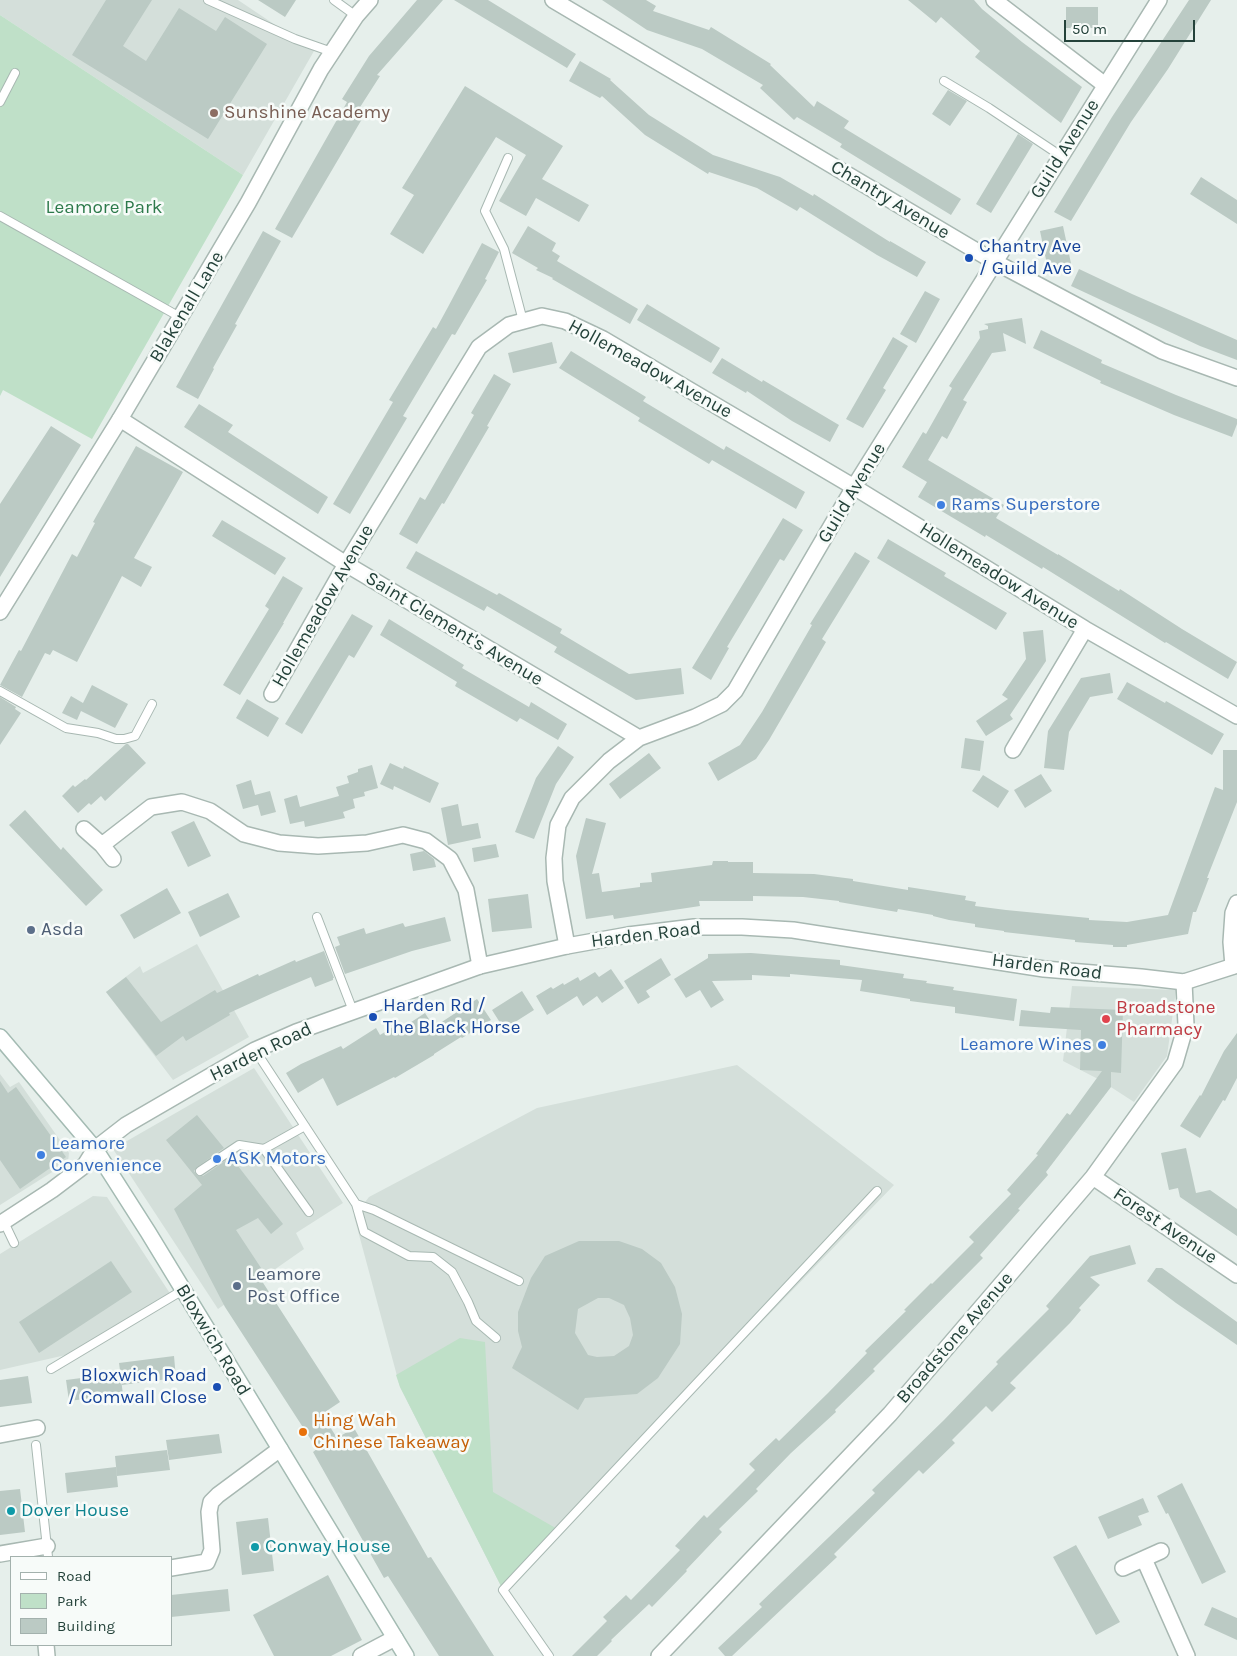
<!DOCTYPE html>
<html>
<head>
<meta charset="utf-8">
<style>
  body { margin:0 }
  #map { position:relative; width:1237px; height:1656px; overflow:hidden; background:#e6efeb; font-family:Karla,sans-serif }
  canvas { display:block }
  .legend { position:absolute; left:10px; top:1556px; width:162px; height:90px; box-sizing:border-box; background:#f7fbf9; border:1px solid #a3b1ad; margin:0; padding:6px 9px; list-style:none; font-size:15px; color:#24423a }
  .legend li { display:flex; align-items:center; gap:10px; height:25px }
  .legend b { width:25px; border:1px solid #a3b1ad }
  .scale { position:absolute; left:1064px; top:20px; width:131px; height:22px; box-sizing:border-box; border:2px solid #24423a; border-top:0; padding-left:6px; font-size:15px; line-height:18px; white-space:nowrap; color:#24423a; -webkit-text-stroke:4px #f7fbf9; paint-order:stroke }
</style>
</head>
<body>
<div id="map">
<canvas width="1237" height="1656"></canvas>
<ul class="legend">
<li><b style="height:6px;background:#fff"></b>Road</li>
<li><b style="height:14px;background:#bfe0c8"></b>Park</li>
<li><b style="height:14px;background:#bbcac4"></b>Building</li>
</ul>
<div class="scale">50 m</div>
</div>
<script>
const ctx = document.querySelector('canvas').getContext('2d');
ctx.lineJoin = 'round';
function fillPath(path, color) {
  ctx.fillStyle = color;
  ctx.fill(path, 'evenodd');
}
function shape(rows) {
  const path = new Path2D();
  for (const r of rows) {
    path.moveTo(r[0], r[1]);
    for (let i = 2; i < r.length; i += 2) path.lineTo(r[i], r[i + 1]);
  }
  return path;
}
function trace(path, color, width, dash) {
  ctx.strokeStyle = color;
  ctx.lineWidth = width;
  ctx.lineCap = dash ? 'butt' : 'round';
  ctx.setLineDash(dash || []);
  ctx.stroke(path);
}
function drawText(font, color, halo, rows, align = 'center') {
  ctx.font = font + ' Karla,sans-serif';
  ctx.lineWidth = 5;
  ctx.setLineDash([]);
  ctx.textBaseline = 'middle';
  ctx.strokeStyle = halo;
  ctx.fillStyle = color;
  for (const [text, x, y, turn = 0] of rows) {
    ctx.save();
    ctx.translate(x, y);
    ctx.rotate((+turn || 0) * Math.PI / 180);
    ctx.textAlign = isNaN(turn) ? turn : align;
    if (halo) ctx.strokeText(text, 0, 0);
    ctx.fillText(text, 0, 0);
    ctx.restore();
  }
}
const built = shape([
  [0,0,238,0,314,51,243,175,0,15],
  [197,944,249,1037,173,1080,106,992,140,966,143,973],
  [1072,986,1176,990,1167,1056,1134,1102,1100,1080,1063,1061],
  [737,1065,894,1185,503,1590,400,1387,354,1216,369,1197,537,1108],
  [254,1068,343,1203,296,1233,304,1249,218,1309,113,1149],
  [0,1074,10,1087,19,1082,69,1153,68,1162,0,1205],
  [93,1196,107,1197,171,1295,79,1352,0,1370,0,1254]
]);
const green = shape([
  [0,15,243,175,92,439,3,390,0,396],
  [460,1338,485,1342,493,1492,559,1530,503,1590,400,1387,396,1375]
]);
const building = shape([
  [106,0,152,0,123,46,146,61,179,8,216,31,225,17,267,44,208,139,72,55],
  [258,0,296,0,285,17],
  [417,0,443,0,377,75,380,76,355,115,362,119,292,238,275,229,347,102,342,99,369,56],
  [454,0,488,0,576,54,567,68],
  [602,0,646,0,656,6,653,11,709,30,711,27,771,64,770,65,814,107,817,101,849,121,844,128,961,199,951,215,840,147,842,144,797,117,794,120,760,88,763,85,702,49,647,30],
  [908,0,974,0,982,9,1022,42,1082,87,1061,123,975,57,980,51,941,17,936,23],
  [1189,0,1211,0,1168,69,1131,122,1071,221,1054,212,1112,117],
  [1066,7,1098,7,1098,28,1066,28],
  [580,61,611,79,610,80,649,115,713,155,780,177,813,196,814,194,890,242,890,241,926,262,917,277,877,255,800,207,797,211,757,188,709,172,708,174,645,135,602,96,600,98,569,81],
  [465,86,563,146,542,179,589,205,579,222,536,198,526,216,499,201,526,155,496,137,423,254,390,234,414,195,402,188],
  [948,90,967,101,950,126,932,114],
  [1018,134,1033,144,991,213,976,204],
  [1201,177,1237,200,1237,224,1190,194],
  [528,226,556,243,552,251,560,256,557,261,638,309,630,324,552,279,553,278,536,270,538,268,512,253],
  [1063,226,1072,268,1049,274,1040,231],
  [263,231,281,241,235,324,237,325,213,368,214,369,198,399,176,387],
  [482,243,499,252,485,279,487,280,455,335,452,334,403,416,407,418,350,514,333,504,393,402,389,400,433,327,436,329,448,307],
  [1079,269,1132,294,1237,340,1237,360,1200,346,1071,286],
  [925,291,940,299,916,343,900,334],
  [647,304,720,348,711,363,637,320],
  [1022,318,1026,344,1003,333,1006,351,992,353,963,400,967,402,947,439,942,436,928,460,1004,505,996,518,1058,555,1058,554,1119,591,1120,589,1182,629,1237,662,1228,679,1166,642,1165,643,1043,567,1042,569,986,535,985,537,918,497,927,482,902,467,923,432,926,434,952,388,949,386,980,338,979,331,988,329,988,326,984,324],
  [1041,330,1102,360,1101,363,1176,395,1237,419,1237,424,1232,437,1174,415,1100,383,1101,381,1033,348],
  [893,337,908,346,883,388,886,390,863,428,846,419],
  [552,342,557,363,513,373,508,353],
  [571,351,646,397,643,401,724,450,726,446,805,492,796,509,712,460,709,464,638,421,640,418,559,368],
  [722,358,762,382,763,380,839,425,830,442,792,421,747,391,746,393,712,373],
  [494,374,511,384,487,426,489,427,444,504,442,503,417,544,399,534,420,497,425,500,474,415,471,413],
  [199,404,233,425,228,432,328,497,318,514,184,427],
  [51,426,81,445,0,577,0,504],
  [136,446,183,472,134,558,152,567,141,587,122,576,77,662,53,650,50,655,45,653,22,697,0,685,19,650,21,651,72,554,77,557,95,523,93,522],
  [783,518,803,530,784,561,780,559,727,647,729,648,711,680,692,668],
  [222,520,286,558,275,575,212,536],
  [888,539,946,573,944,576,1007,613,996,630,877,558],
  [416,551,497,595,499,593,562,629,560,633,629,674,681,668,684,694,636,700,554,652,557,647,487,606,484,611,406,568],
  [855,552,870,561,822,639,826,642,769,740,756,759,718,781,708,763,740,745,762,712,812,625,810,624],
  [283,576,303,588,283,623,284,623,240,695,223,685,269,609,265,606],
  [352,614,373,626,354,658,349,655,302,734,285,724],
  [389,619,464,665,462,668,529,707,531,702,567,724,558,740,520,718,517,722,455,686,457,682,380,635],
  [1043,630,1046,661,1010,715,1013,719,986,736,976,721,1008,699,1002,695,1026,659,1023,632],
  [1110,673,1113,693,1090,697,1069,732,1064,770,1044,768,1048,731,1081,678],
  [1127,682,1165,703,1166,701,1224,734,1212,755,1117,699],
  [92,685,128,704,115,728,81,711,77,720,62,713,71,696,83,703],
  [0,697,16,707,15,709,21,713,0,745],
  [247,699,279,718,268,737,236,718],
  [965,738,984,741,980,771,961,768],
  [126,744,128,744,146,763,105,801,101,796,91,805,89,803,78,813,62,796,73,785,75,787,85,779,86,780],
  [558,746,574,757,556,784,534,839,515,832,536,778],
  [1223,750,1237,750,1237,802,1207,878,1209,878,1196,912,1193,912,1188,934,1127,945,1127,947,1113,947,1113,945,1075,942,1075,940,1004,932,1004,931,975,927,975,924,949,920,933,916,933,915,898,909,897,912,839,902,839,901,803,897,753,896,753,901,699,901,700,906,614,919,613,915,586,919,576,856,586,818,606,823,592,874,599,873,602,892,640,887,640,883,652,882,651,873,712,865,713,861,728,861,728,862,753,862,753,873,814,874,853,879,853,881,908,890,908,887,966,896,965,900,976,902,975,906,1006,910,1089,918,1089,920,1127,922,1168,915,1215,787,1223,790],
  [649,753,661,768,620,799,609,784],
  [390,763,403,769,404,766,439,783,430,803,394,786,393,790,380,784],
  [372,765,378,788,364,792,365,796,353,799,355,808,343,812,345,818,305,827,304,821,290,824,284,799,297,795,300,807,339,796,336,787,349,783,347,776,358,772,358,769],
  [1041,774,1052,791,1025,808,1014,790],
  [983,775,1009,791,998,808,972,791],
  [251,780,255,795,270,791,276,812,261,816,258,805,243,809,236,785],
  [458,804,462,826,478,823,481,838,448,845,441,808],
  [25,810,61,850,63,847,103,890,86,906,9,825],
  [194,821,211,856,188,867,171,832],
  [496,844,499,857,474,862,472,848],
  [424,851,434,859,436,867,413,871,410,854],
  [167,888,181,913,134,939,120,915],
  [228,893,240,917,200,937,188,912],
  [528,894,532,928,492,932,488,899],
  [445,917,451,941,412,951,345,974,335,947,340,945,337,937,364,928,366,934,403,923,405,927],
  [324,951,334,978,333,978,333,980,315,987,311,977,273,993,229,1013,230,1015,186,1041,183,1036,156,1056,106,992,126,977,161,1022,215,990,217,993,258,974,259,976,295,960,296,962],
  [751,953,840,960,840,965,904,974,903,978,927,981,926,983,954,987,953,990,1017,999,1014,1021,955,1013,955,1007,910,1001,910,999,860,991,862,980,790,974,790,977,752,975,752,980,712,981,724,1000,711,1008,700,990,686,998,674,979,708,958,708,954],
  [661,958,671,975,646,991,650,997,638,1004,624,981],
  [611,969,624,988,602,1003,597,996,583,1006,577,996,547,1015,536,996,551,987,553,989,563,983,564,985,578,977,580,981,595,972,599,977],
  [522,991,534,1010,504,1029,492,1010],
  [477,999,491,1020,462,1038,461,1037,434,1054,434,1055,395,1078,394,1077,337,1106,323,1078,298,1093,286,1073,301,1064,341,1046,343,1049,376,1028,380,1035,393,1027,396,1032,425,1013,434,1027],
  [1051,1007,1123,1010,1121,1073,1111,1072,1111,1087,1046,1172,1048,1175,1018,1209,1020,1210,980,1255,983,1258,873,1369,875,1371,835,1410,836,1412,791,1453,756,1489,758,1491,719,1529,722,1532,686,1570,687,1571,652,1607,649,1604,611,1640,612,1641,597,1656,572,1656,607,1621,603,1617,626,1595,631,1600,680,1550,675,1546,704,1515,707,1518,755,1470,749,1464,776,1438,779,1441,828,1393,867,1353,865,1351,906,1311,904,1310,931,1283,932,1284,974,1242,969,1237,1011,1194,1007,1190,1038,1155,1036,1154,1067,1113,1070,1115,1102,1071,1080,1070,1081,1030,1019,1026,1021,1010,1050,1013],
  [1237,1033,1237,1078,1225,1101,1223,1100,1200,1138,1180,1126,1200,1095,1201,1096,1224,1051],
  [0,1081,8,1093,16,1087,66,1157,20,1189,0,1160],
  [197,1115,224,1148,197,1167,194,1171,196,1174,198,1176,203,1176,231,1157,283,1224,271,1234,258,1218,236,1230,263,1271,258,1275,340,1402,322,1414,337,1438,354,1428,428,1558,431,1557,494,1656,439,1656,388,1576,384,1578,313,1452,317,1449,225,1307,174,1209,202,1185,166,1140],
  [1186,1148,1196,1193,1210,1190,1237,1209,1237,1236,1180,1197,1178,1188,1169,1190,1161,1153],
  [579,1241,619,1241,642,1249,661,1263,675,1287,682,1314,680,1344,658,1378,637,1394,585,1398,578,1410,512,1368,522,1347,518,1331,518,1312,531,1278,545,1256],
  [598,1298,609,1298,624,1305,630,1318,633,1335,629,1346,614,1356,597,1357,588,1355,575,1333,578,1309],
  [1130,1245,1136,1264,1090,1277,1100,1285,1079,1308,1081,1310,1070,1323,1010,1383,1016,1388,992,1412,986,1406,952,1440,955,1443,923,1474,919,1470,834,1554,837,1557,732,1656,725,1656,718,1648,762,1607,759,1604,875,1493,872,1490,944,1420,998,1364,996,1362,1049,1309,1046,1306,1090,1256],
  [111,1261,132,1292,39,1353,19,1322],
  [1156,1268,1162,1268,1237,1322,1237,1345,1176,1303,1147,1281],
  [174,1356,176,1378,122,1385,119,1363],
  [120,1373,123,1394,69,1401,66,1380],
  [28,1376,32,1403,0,1407,0,1380],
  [219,1434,222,1453,169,1460,166,1440],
  [167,1450,170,1470,117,1476,115,1456],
  [116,1467,118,1487,67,1493,65,1473],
  [1182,1483,1226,1572,1202,1584,1168,1513,1166,1514,1157,1496],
  [20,1489,25,1532,0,1535,0,1491],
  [1143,1498,1149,1512,1138,1516,1142,1525,1108,1539,1098,1517],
  [268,1518,274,1571,242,1575,236,1522],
  [1076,1545,1120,1622,1096,1635,1053,1557],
  [328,1575,362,1640,331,1656,274,1656,253,1615],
  [228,1589,230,1611,171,1617,171,1595],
  [1212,1607,1237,1618,1237,1640,1204,1625]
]);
const service = shape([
  [208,0,295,39,332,52],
  [334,0,356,16],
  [944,81,989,108,1061,156],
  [0,102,15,73],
  [508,158,485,211,504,249,523,321],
  [0,216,180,317],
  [0,691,66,728,98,733,116,739,124,739,135,736,152,704],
  [317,917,353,1011],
  [255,1050,356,1204,364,1232,409,1256,433,1257,452,1272,468,1302,476,1321,496,1338],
  [305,1126,264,1149,309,1212],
  [200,1171,239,1145,264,1149],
  [356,1204,374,1210,519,1281],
  [4,1222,14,1243],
  [51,1369,183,1290],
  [36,1445,48,1557],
  [549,1656,503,1590,877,1191]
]);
const minor = shape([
  [553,0,995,262,1162,351,1237,378],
  [994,0,1105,85],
  [120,419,346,564,639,738],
  [272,694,346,564,479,347,509,325,542,316,565,321,603,339,854,487,1085,629,1237,716],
  [1013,750,1085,629],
  [84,829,102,845,113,859],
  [102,845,151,807,182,802,210,811,244,834,279,843,318,846,367,843,403,835,426,841,450,859,466,890,480,966],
  [567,946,555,881,554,858,558,825,572,798,609,761,639,738,695,717,722,704,735,691,854,487,1159,0],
  [1233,966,1231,942,1233,913,1237,903],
  [1093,1177,1237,1275],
  [0,1435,37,1428],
  [0,1554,47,1546],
  [1144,1559,1187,1656],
  [171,1568,207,1562,212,1550,209,1512,211,1502,218,1495,280,1449],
  [1123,1568,1161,1551],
  [46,1645,47,1656],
  [361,1656,395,1638],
  [659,1656,890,1414,1093,1177,1175,1063,1186,1025,1184,982]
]);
const tertiary = shape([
  [0,612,120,419,248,203,321,69,356,16,370,0],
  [0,1224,52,1190,85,1165,95,1149,126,1125,255,1050,296,1032,480,966,567,946,628,935,694,927,742,927,793,930,1044,969,1141,977,1184,982,1237,965]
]);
const secondary = shape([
  [0,1037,95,1149,148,1232,406,1656]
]);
const markers = [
  [214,113,5,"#8d6e63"],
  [969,258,5,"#1a4fb4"],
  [941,505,5,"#3f7fe0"],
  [31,930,5,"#5c6f8a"],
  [373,1017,5,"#1a4fb4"],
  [1106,1019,5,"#e0444e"],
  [1102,1045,5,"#3f7fe0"],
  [41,1155,5,"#3f7fe0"],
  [217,1159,5,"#3f7fe0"],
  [237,1286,5,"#5c6f8a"],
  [217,1387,5,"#1a4fb4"],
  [303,1432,5,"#e8710a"],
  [11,1511,5,"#0f9aa8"],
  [255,1547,5,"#0f9aa8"]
];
const educationNames = [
  ["Sunshine Academy",224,113]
];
const streetNames = [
  ["Guild Avenue",1065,149,-58],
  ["Chantry Avenue",890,200,31],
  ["Blakenall Lane",187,307,-59],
  ["Hollemeadow Avenue",650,369,29],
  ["Guild Avenue",852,493,-59],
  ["Hollemeadow Avenue",999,576,32],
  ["Hollemeadow Avenue",323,606,-60],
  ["Saint Clement's Avenue",454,629,31],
  ["Harden Road",646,935,-7],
  ["Harden Road",1047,967,7],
  ["Harden Road",261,1052,-26],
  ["Forest Avenue",1165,1226,34],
  ["Broadstone Avenue",955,1338,-49],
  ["Bloxwich Road",213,1340,59]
];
const parkNames = [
  ["Leamore Park",104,208]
];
const transitNames = [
  ["Chantry Ave",979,247],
  ["/ Guild Ave",979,269],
  ["Harden Rd /",383,1006],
  ["The Black Horse",383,1028],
  ["Bloxwich Road",207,1376,"right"],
  ["/ Comwall Close",207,1398,"right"]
];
const shopNames = [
  ["Rams Superstore",951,505],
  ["Leamore Wines",1092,1045,"right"],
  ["Leamore",51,1144],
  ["Convenience",51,1166],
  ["ASK Motors",227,1159]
];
const serviceNames = [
  ["Asda",41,930],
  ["Leamore",247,1275],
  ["Post Office",247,1297]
];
const healthNames = [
  ["Broadstone",1116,1008],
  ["Pharmacy",1116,1030]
];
const foodNames = [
  ["Hing Wah",313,1421],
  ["Chinese Takeaway",313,1443]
];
const cultureNames = [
  ["Dover House",21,1511],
  ["Conway House",265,1547]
];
fillPath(built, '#d4dfda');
fillPath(green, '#bfe0c8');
fillPath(building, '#bbcac4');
trace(service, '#a8b8b2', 10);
trace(minor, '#a8b8b2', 18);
trace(tertiary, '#a8b8b2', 18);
trace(secondary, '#a4bbb3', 18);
trace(service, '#fff', 8);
trace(minor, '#fff', 15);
trace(tertiary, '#fff', 15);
trace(secondary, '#fff', 15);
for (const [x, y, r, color] of markers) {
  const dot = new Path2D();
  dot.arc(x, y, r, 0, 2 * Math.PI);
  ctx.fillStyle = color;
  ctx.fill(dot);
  trace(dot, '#f7fbf9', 2);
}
drawText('19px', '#785e54', '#f7fbf9', educationNames, 'left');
drawText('19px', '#24423a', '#f7fbf9', streetNames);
drawText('19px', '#2d7a4b', '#f7fbf9', parkNames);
drawText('19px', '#164399', '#f7fbf9', transitNames, 'left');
drawText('19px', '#366cbe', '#f7fbf9', shopNames, 'left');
drawText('19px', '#4e5e75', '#f7fbf9', serviceNames, 'left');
drawText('19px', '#be3a42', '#f7fbf9', healthNames, 'left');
drawText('19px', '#c56008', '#f7fbf9', foodNames, 'left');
drawText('19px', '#0d838f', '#f7fbf9', cultureNames, 'left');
</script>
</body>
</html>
